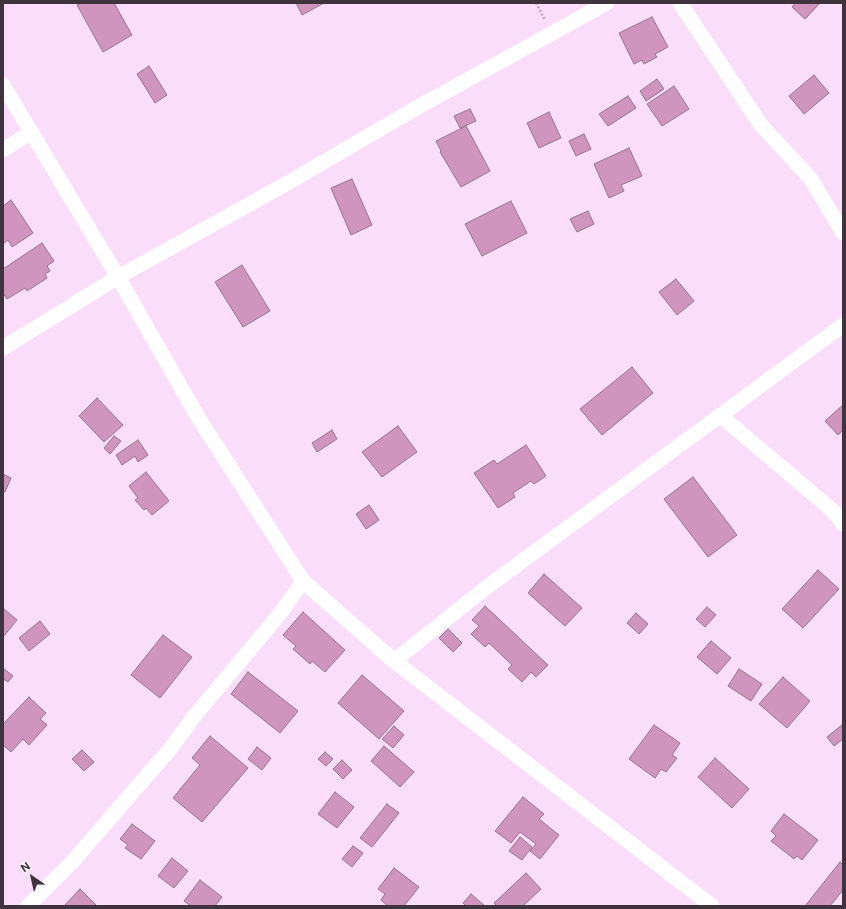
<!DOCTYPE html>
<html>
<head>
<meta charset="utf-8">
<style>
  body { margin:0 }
  #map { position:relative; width:846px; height:909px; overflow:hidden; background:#faddf8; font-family:"Public Sans",sans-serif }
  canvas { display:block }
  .frame { position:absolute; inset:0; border:4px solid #3f343e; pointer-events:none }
  .north { position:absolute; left:12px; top:857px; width:40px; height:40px; -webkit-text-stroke:3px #fcf1fc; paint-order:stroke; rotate:326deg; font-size:11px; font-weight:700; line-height:16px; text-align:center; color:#3f343e }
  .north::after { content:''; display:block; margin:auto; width:14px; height:18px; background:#3f343e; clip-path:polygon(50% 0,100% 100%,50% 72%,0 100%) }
</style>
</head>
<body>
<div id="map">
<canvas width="846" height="909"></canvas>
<div class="frame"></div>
<div class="north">N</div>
</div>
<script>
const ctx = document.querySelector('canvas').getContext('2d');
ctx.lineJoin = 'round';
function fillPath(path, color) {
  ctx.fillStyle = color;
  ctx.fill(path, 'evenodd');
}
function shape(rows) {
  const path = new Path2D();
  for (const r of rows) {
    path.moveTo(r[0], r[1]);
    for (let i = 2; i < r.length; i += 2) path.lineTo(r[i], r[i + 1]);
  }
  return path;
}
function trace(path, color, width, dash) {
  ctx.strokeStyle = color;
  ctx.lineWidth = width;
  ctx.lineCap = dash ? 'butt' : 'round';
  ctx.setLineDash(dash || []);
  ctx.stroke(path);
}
const building = shape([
  [81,3,114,3,132,35,103,52,77,5,81,3],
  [296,3,324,3,302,15,296,3],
  [795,3,820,3,805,19,792,7,795,3],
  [652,17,668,47,655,54,657,57,644,64,642,60,634,64,619,33,652,17],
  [149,66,167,95,155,103,137,74,149,66],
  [814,75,829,93,804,114,789,96,814,75],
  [657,79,664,89,646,101,640,91,657,79],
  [674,86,689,109,662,126,647,104,674,86],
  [628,96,636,108,608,126,599,114,628,96],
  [470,109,476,121,460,128,454,116,470,109],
  [549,112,561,138,539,148,527,123,549,112],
  [466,126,490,171,461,187,440,152,441,151,436,141,466,126],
  [584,134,591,149,576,156,569,141,584,134],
  [629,148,642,176,621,185,624,191,609,198,594,164,629,148],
  [352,179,372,225,351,235,331,188,352,179],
  [11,200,33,233,12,247,8,240,3,244,3,206,11,200],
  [511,201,527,233,482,256,465,224,511,201],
  [588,211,594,224,577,232,570,219,588,211],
  [42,243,54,261,47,266,50,271,45,274,47,278,27,291,25,288,7,299,3,293,3,269,42,243],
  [242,265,270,311,243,327,215,282,242,265],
  [676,279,694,301,677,315,659,292,676,279],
  [632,367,653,393,602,435,580,409,632,367],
  [97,398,123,425,104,442,79,416,97,398],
  [843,405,843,430,838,435,825,421,843,405],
  [398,426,417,452,382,477,362,452,398,426],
  [332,430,337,439,317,452,312,443,332,430],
  [114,436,121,441,110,454,104,448,114,436],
  [138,440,148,455,138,462,135,456,122,465,116,455,138,440],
  [526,445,546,476,534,484,531,481,513,493,515,497,498,508,474,473,494,460,497,464,526,445],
  [146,472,169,501,152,515,146,508,144,510,135,500,138,498,129,486,146,472],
  [3,474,11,478,5,492,3,491,3,474],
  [693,477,737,535,708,557,664,499,693,477],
  [369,505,379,520,366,529,356,514,369,505],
  [818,570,839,589,803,628,782,609,818,570],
  [544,574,582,608,565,626,528,593,544,574],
  [485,606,548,665,536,677,531,672,522,682,508,669,512,665,489,643,485,647,471,634,479,626,472,620,485,606],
  [707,607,716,615,705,627,696,619,707,607],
  [3,608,17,620,3,637,3,608],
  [303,612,345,650,325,672,312,661,310,664,293,649,296,646,283,635,303,612],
  [636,613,648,624,639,634,627,623,636,613],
  [40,621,50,634,29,651,19,638,40,621],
  [448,629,462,643,453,652,439,638,448,629],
  [163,635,192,657,160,698,131,675,163,635],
  [711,641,731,658,717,674,697,657,711,641],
  [3,668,13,676,8,682,3,679,3,668],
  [739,669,762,684,751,701,728,686,739,669],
  [248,672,298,711,280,733,231,694,248,672],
  [362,675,404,711,379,739,338,703,362,675],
  [783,677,810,701,787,728,759,704,783,677],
  [29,697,46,713,40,719,47,725,29,745,23,739,11,752,3,745,3,724,29,697],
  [843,724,843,739,834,746,827,737,843,724],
  [654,725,680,743,672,755,677,758,666,772,661,769,655,778,629,759,654,725],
  [394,726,404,735,393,748,382,739,394,726],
  [210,736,248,768,202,822,173,798,200,765,192,758,210,736],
  [384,746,414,772,400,787,371,761,384,746],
  [257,747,271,758,262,770,248,759,257,747],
  [82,750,94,762,84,771,72,759,82,750],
  [325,752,333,759,326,766,318,759,325,752],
  [715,758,749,789,732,808,698,777,715,758],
  [342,760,352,770,343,779,333,769,342,760],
  [335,792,354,807,337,828,318,814,335,792],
  [523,797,544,814,539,819,559,835,540,859,530,851,536,844,520,832,511,843,495,831,523,797],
  [387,804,399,813,372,847,360,838,387,804],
  [784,814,818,840,802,860,797,856,794,859,771,841,776,836,771,831,784,814],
  [132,824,155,841,141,859,125,848,128,845,120,839,132,824],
  [520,837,532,847,522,860,509,851,520,837],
  [353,846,363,853,352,867,342,859,353,846],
  [172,858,188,871,174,888,158,876,172,858],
  [840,862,843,865,843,890,830,906,805,906,840,862],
  [394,868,419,887,404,906,388,906,381,900,385,894,378,889,394,868],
  [526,873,541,889,523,906,497,906,494,903,526,873],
  [200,880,222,897,215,906,191,906,184,901,200,880],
  [80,889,97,906,64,906,80,889],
  [471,894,485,906,466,906,463,903,471,894]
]);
const path = shape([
  [536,3,545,20]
]);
const minor = shape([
  [680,3,761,125,811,179,843,233],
  [3,85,118,277,284,185,418,107,607,3],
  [3,150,32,132],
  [3,348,118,277,198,417,303,581,394,661,712,906],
  [721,416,832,510,843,524],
  [394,661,483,590,843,325],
  [28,906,73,861,170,749,196,714,279,615,303,581]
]);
fillPath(building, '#d095be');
trace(building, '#93758a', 1);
trace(path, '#bea7bc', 2.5, [2, 2]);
trace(minor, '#fff', 15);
</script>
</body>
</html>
